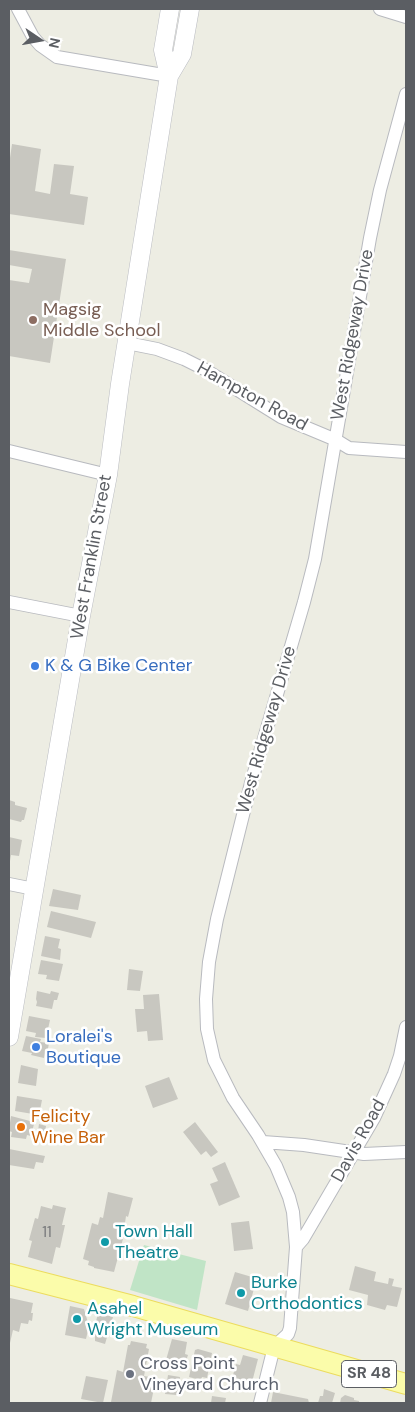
<!DOCTYPE html>
<html>
<head>
<meta charset="utf-8">
<style>
  body { margin:0 }
  #map { position:relative; width:415px; height:1412px; overflow:hidden; background:#edede3; font-family:"DM Sans",sans-serif }
  canvas { display:block }
  .frame { position:absolute; inset:0; border:10px solid #5b5e63; pointer-events:none }
  .north { position:absolute; left:15px; top:15px; width:50px; height:50px; -webkit-text-stroke:4px #fff; paint-order:stroke; rotate:102deg; font-size:14px; font-weight:700; line-height:20px; text-align:center; color:#5b5e63 }
  .north::after { content:''; display:block; margin:auto; width:18px; height:22px; background:#5b5e63; clip-path:polygon(50% 0,100% 100%,50% 72%,0 100%) }
</style>
</head>
<body>
<div id="map">
<canvas width="415" height="1412"></canvas>
<div class="frame"></div>
<div class="north">N</div>
</div>
<script>
const ctx = document.querySelector('canvas').getContext('2d');
ctx.lineJoin = 'round';
function fillPath(path, color) {
  ctx.fillStyle = color;
  ctx.fill(path, 'evenodd');
}
function shape(rows) {
  const path = new Path2D();
  for (const r of rows) {
    path.moveTo(r[0], r[1]);
    for (let i = 2; i < r.length; i += 2) path.lineTo(r[i], r[i + 1]);
  }
  return path;
}
function trace(path, color, width, dash) {
  ctx.strokeStyle = color;
  ctx.lineWidth = width;
  ctx.lineCap = dash ? 'butt' : 'round';
  ctx.setLineDash(dash || []);
  ctx.stroke(path);
}
function drawText(font, color, halo, rows, align = 'center') {
  ctx.font = font + ' "DM Sans",sans-serif';
  ctx.lineWidth = 5;
  ctx.setLineDash([]);
  ctx.textBaseline = 'middle';
  ctx.strokeStyle = halo;
  ctx.fillStyle = color;
  for (const [text, x, y, turn = 0] of rows) {
    ctx.save();
    ctx.translate(x, y);
    ctx.rotate((+turn || 0) * Math.PI / 180);
    ctx.textAlign = isNaN(turn) ? turn : align;
    if (halo) ctx.strokeText(text, 0, 0);
    ctx.fillText(text, 0, 0);
    ctx.restore();
  }
}
const green = shape([
  [144,1245,206,1261,197,1310,130,1290]
]);
const building = shape([
  [12,144,41,149,35,191,50,194,54,164,74,166,70,194,88,197,84,225,9,214,9,165],
  [9,250,66,259,50,363,9,356,9,280,29,283,32,269,9,265],
  [9,800,15,802,15,805,27,808,24,820,22,820,21,822,9,819],
  [9,837,22,840,19,856,11,855,10,861],
  [53,889,81,895,78,910,49,906],
  [51,911,96,922,91,938,47,927],
  [45,936,60,939,58,948,61,949,60,960,41,956],
  [41,960,63,964,59,981,46,979,47,975,38,974],
  [129,969,143,971,140,991,127,990],
  [37,991,50,994,51,991,59,993,57,1000,54,1000,52,1009,36,1006,37,1002,36,999],
  [159,994,163,1040,148,1041,147,1031,137,1032,135,1009,144,1009,143,995],
  [29,1016,50,1020,46,1038,35,1037,36,1033,26,1031],
  [26,1036,41,1039,40,1042,49,1043,47,1054,45,1053,44,1058,31,1055,32,1053,22,1051],
  [21,1065,38,1069,36,1086,18,1083],
  [169,1077,178,1099,153,1108,145,1086],
  [17,1096,42,1100,39,1115,15,1111],
  [11,1116,30,1121,30,1123,34,1124,31,1136,27,1135,26,1139,11,1137,12,1132,9,1131,9,1129],
  [195,1122,218,1152,211,1157,206,1151,201,1155,183,1132],
  [39,1124,46,1126,45,1132,38,1131],
  [9,1149,45,1156,43,1163,36,1162,34,1169,9,1165],
  [225,1162,240,1197,219,1206,210,1184,218,1181,212,1168],
  [108,1192,133,1198,128,1217,126,1216,125,1223,127,1224,114,1272,94,1268,94,1267,88,1265,89,1261,83,1259,92,1223,98,1225,100,1217,103,1218],
  [53,1205,66,1208,62,1225,65,1225,60,1248,56,1247,52,1264,28,1257,32,1241,29,1240,35,1218,38,1219,41,1206,52,1209],
  [249,1221,253,1249,234,1251,231,1223],
  [355,1266,376,1272,374,1281,388,1284,389,1278,394,1279,392,1286,402,1288,397,1307,387,1305,385,1310,367,1305,368,1295,349,1290],
  [235,1272,252,1277,251,1280,256,1281,248,1311,225,1304],
  [10,1298,33,1303,31,1313,33,1313,32,1321,29,1320,28,1324,21,1323,19,1332,13,1330,10,1343,9,1299],
  [70,1306,84,1309,89,1326,86,1339,65,1335],
  [98,1313,113,1317,105,1344,95,1341,95,1326],
  [172,1339,187,1342,185,1354,188,1355,185,1364,166,1360],
  [131,1341,147,1344,146,1348,149,1349,144,1376,156,1378,151,1403,119,1403,111,1402,117,1370,123,1372,128,1345,130,1345],
  [198,1349,212,1353,207,1378,202,1377,201,1380,189,1377,195,1350],
  [243,1355,258,1359,251,1386,231,1383,236,1364,240,1365],
  [168,1375,180,1377,177,1395,165,1394],
  [86,1376,108,1380,103,1403,81,1399],
  [324,1389,335,1393,332,1403,318,1403,320,1396,323,1396],
  [273,1392,308,1399,309,1403,271,1403],
  [345,1395,354,1398,354,1400,359,1401,359,1403,340,1403,341,1398],
  [212,1396,226,1398,225,1403,211,1403]
]);
const street = shape([
  [18,9,33,37,40,45,57,57,169,76],
  [380,9,406,17],
  [127,343,157,349,184,359,204,369,281,417,336,440,349,448,406,452],
  [9,451,108,475],
  [9,602,81,616],
  [9,884,34,889],
  [263,1142,304,1145,364,1154,406,1152],
  [296,1247,303,1239,374,1118,394,1074,400,1056,406,1027],
  [260,1403,274,1347,288,1334,290,1328,296,1247,293,1212,289,1197,276,1166,258,1135,233,1098,214,1060,207,1029,206,999,209,962,217,919,251,783,304,602,315,559,370,238,380,190,406,94]
]);
const secondary = shape([
  [169,76,163,50,170,9],
  [9,1037,81,616,108,475,120,384,169,76,182,54,190,9]
]);
const primary = shape([
  [9,1274,133,1306,406,1384]
]);
const markers = [
  [33,320,5,"#8d6e63"],
  [35,666,5,"#3f7fe0"],
  [36,1047,5,"#3f7fe0"],
  [21,1127,5,"#e8710a"],
  [105,1242,5,"#0f9aa8"],
  [241,1293,5,"#0f9aa8"],
  [77,1319,5,"#0f9aa8"],
  [130,1374,5,"#6b7280"]
];
const numberNames = [
  ["11",47,1233]
];
const shields = [
  [369,1374,55]
];
const shieldNames = [
  ["SR 48",369,1374]
];
const educationNames = [
  ["Magsig",43,310],
  ["Middle School",43,331]
];
const streetNames = [
  ["West Ridgeway Drive",353,335,-80],
  ["Hampton Road",252,397,29],
  ["West Franklin Street",92,557,-80],
  ["West Ridgeway Drive",267,730,-74],
  ["Davis Road",359,1141,-61]
];
const shopNames = [
  ["K & G Bike Center",45,666],
  ["Loralei's",46,1037],
  ["Boutique",46,1058]
];
const foodNames = [
  ["Felicity",31,1117],
  ["Wine Bar",31,1138]
];
const cultureNames = [
  ["Town Hall",115,1232],
  ["Theatre",115,1253],
  ["Burke",251,1283],
  ["Orthodontics",251,1304],
  ["Asahel",87,1309],
  ["Wright Museum",87,1330]
];
const worshipNames = [
  ["Cross Point",140,1364],
  ["Vineyard Church",140,1385]
];
fillPath(green, '#c0e4c6');
fillPath(building, '#c8c7c0');
trace(street, '#b8babf', 14);
trace(secondary, '#b9bbc1', 19);
trace(primary, '#ecdc5e', 22);
trace(street, '#fff', 12);
trace(secondary, '#fff', 18);
trace(primary, '#fbfcaa', 20);
for (const [x, y, r, color] of markers) {
  const dot = new Path2D();
  dot.arc(x, y, r, 0, 2 * Math.PI);
  ctx.fillStyle = color;
  ctx.fill(dot);
  trace(dot, '#fff', 2);
}
drawText('15px', '#76787a', null, numberNames);
for (const [x, y, w] of shields) {
  const box = new Path2D();
  box.roundRect(x - w / 2, y - 13.5, w, 27, 4);
  ctx.fillStyle = '#fff';
  ctx.fill(box);
  trace(box, '#5b5e63', 1);
}
drawText('bold 16px', '#5b5e63', null, shieldNames);
drawText('18px', '#785e54', '#fff', educationNames, 'left');
drawText('18px', '#5b5e63', '#fff', streetNames);
drawText('18px', '#366cbe', '#fff', shopNames, 'left');
drawText('18px', '#c56008', '#fff', foodNames, 'left');
drawText('18px', '#0d838f', '#fff', cultureNames, 'left');
drawText('18px', '#5b616d', '#fff', worshipNames, 'left');
</script>
</body>
</html>
